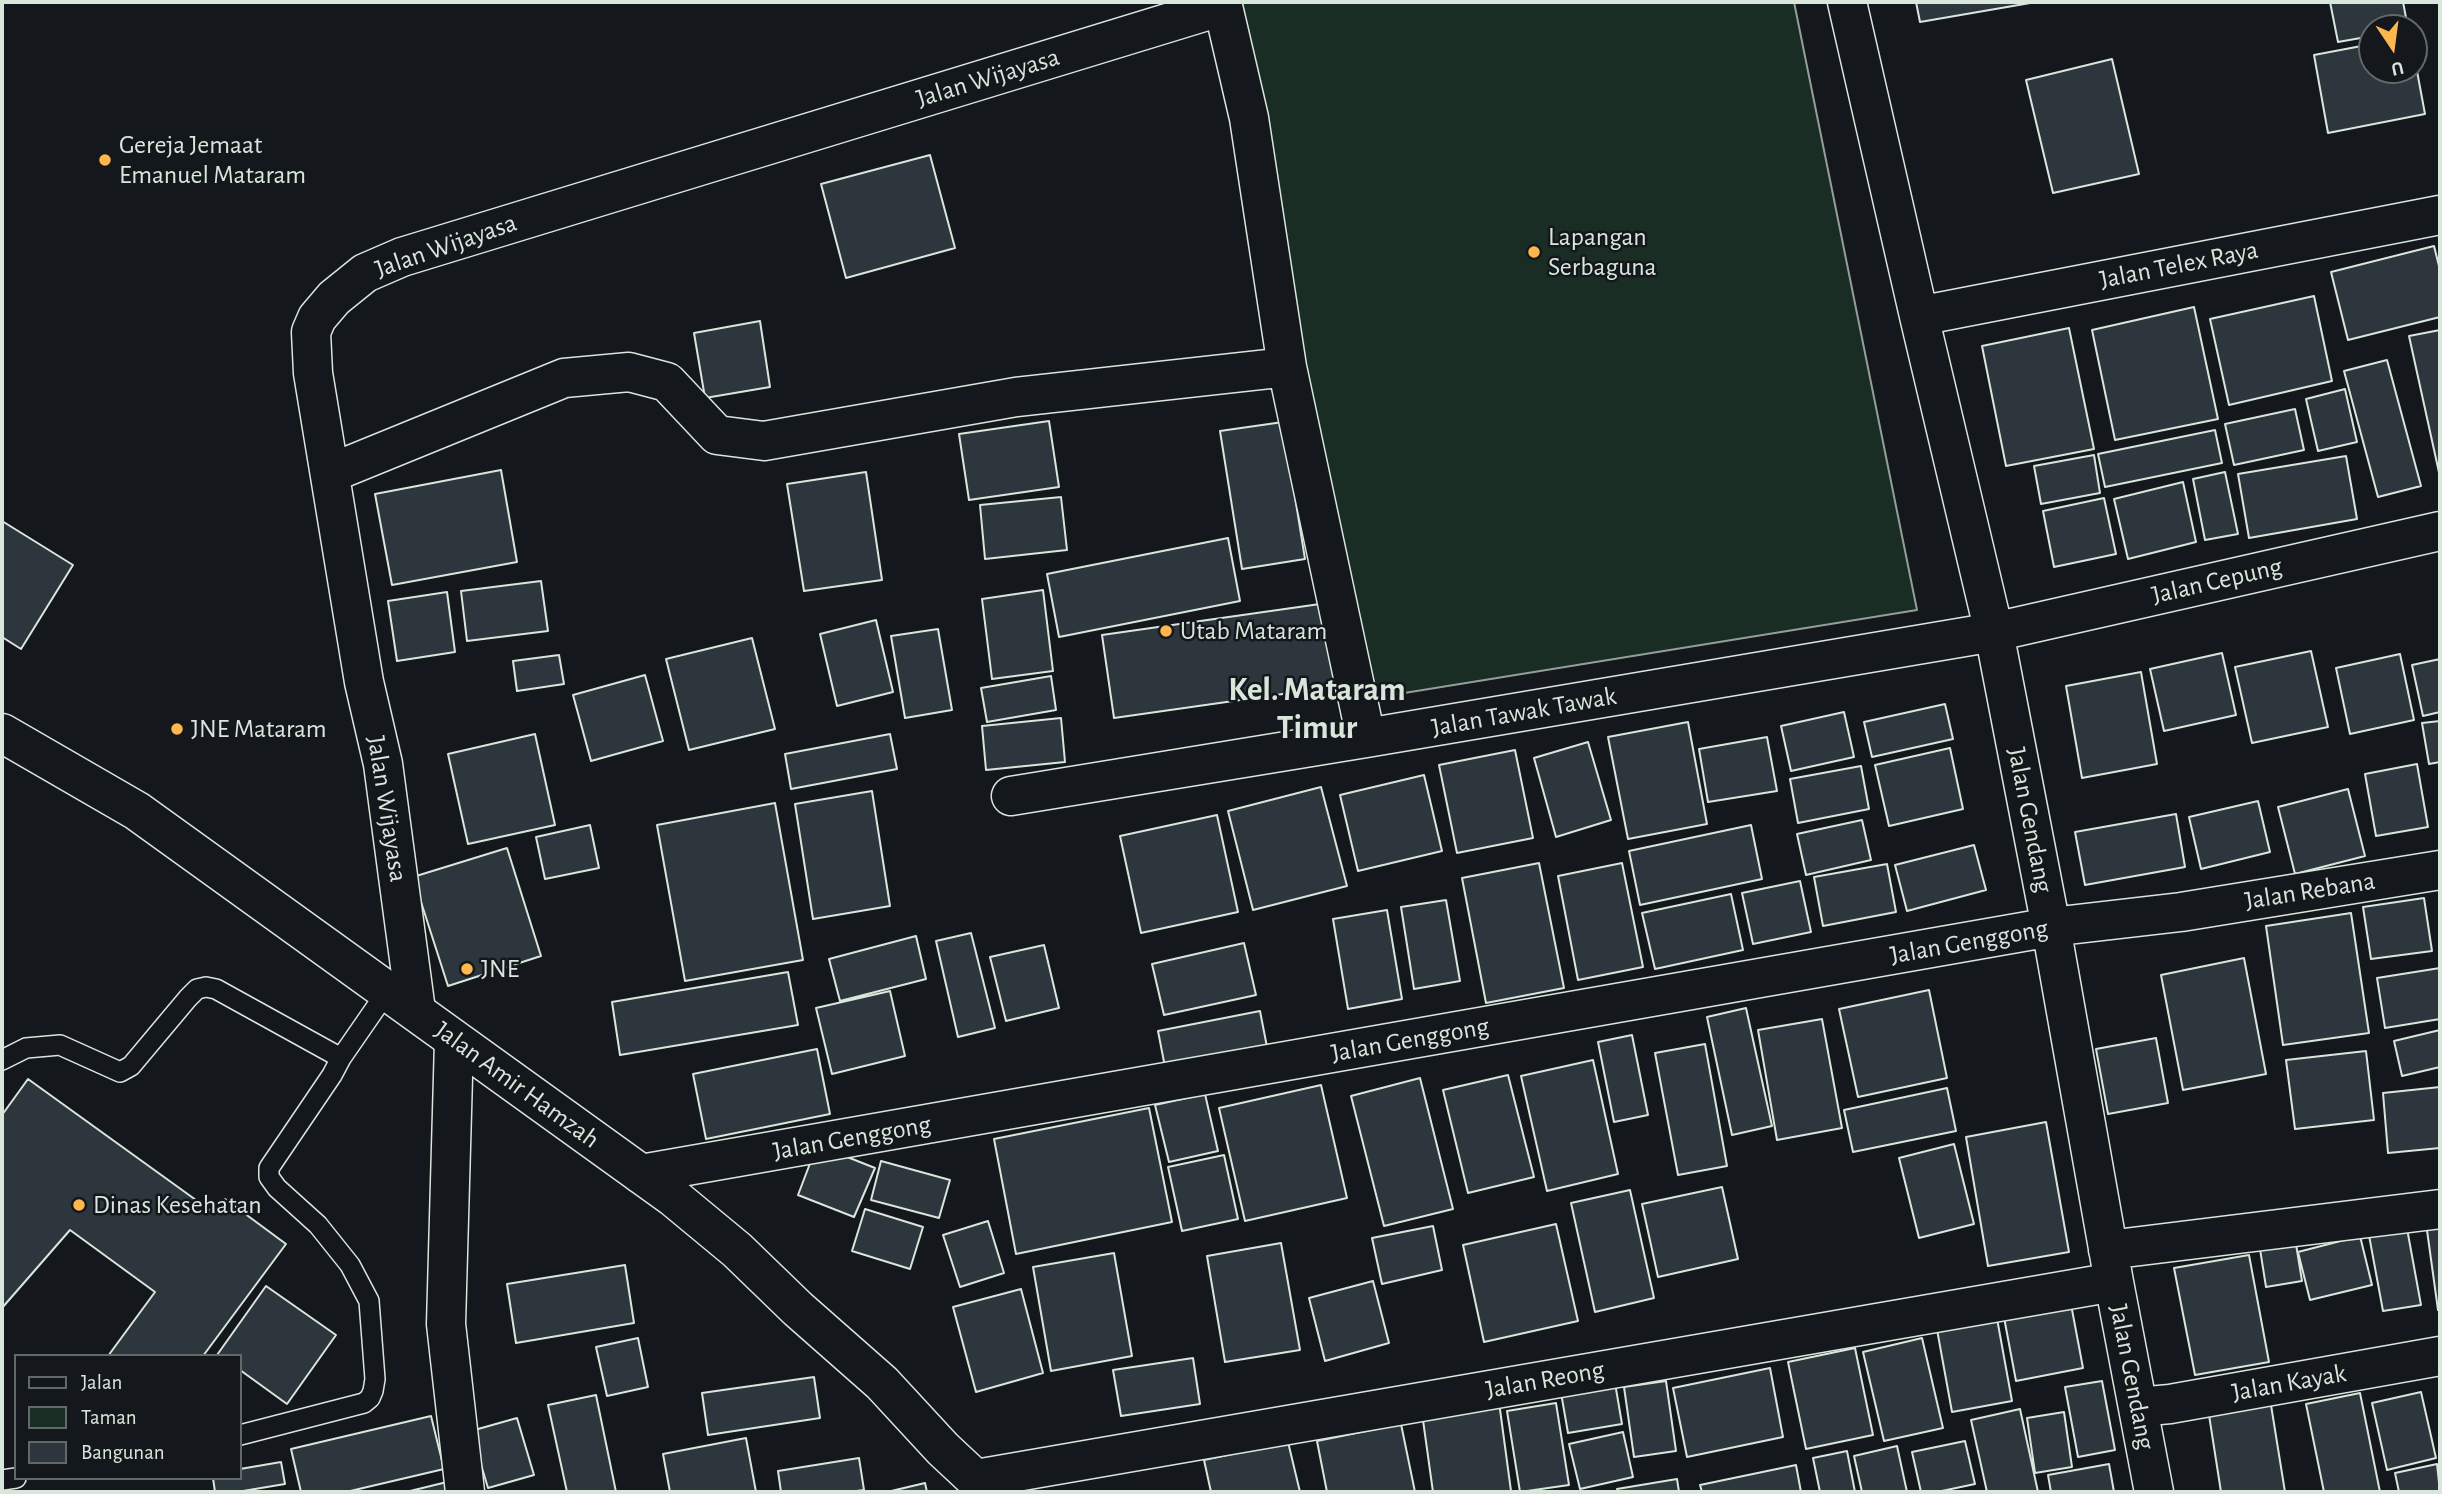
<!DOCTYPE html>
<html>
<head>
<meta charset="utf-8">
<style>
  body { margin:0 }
  #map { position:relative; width:2442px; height:1494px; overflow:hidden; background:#14181c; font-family:"Alegreya Sans",sans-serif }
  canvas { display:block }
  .frame { position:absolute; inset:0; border:4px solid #d8e6dc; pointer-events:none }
  .legend { position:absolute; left:14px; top:1354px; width:228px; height:126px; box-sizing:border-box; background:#14181c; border:2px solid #626a69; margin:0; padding:9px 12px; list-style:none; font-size:21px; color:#d8e6dc }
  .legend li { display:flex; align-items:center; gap:14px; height:35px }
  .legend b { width:35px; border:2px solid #626a69 }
  .north { position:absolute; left:2358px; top:14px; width:70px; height:70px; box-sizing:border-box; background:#14181c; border:2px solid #626a69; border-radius:50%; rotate:167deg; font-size:19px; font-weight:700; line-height:28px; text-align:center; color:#d8e6dc }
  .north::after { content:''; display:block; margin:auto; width:24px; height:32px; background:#ffb74d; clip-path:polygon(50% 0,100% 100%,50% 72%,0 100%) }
</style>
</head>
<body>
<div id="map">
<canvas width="2442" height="1494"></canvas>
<div class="frame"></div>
<ul class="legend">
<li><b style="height:9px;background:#14181c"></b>Jalan</li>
<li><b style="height:19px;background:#1a2d24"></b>Taman</li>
<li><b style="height:19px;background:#2c363c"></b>Bangunan</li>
</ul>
<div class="north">U</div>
</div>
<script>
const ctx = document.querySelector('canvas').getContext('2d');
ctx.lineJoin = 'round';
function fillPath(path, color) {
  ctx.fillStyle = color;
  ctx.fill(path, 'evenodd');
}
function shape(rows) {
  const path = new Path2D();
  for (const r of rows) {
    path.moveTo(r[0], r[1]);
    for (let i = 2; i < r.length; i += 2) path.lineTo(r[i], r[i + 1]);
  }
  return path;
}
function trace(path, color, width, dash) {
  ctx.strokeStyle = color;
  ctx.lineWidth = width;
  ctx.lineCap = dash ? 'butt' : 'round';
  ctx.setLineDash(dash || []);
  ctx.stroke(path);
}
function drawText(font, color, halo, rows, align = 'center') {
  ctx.font = font + ' "Alegreya Sans",sans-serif';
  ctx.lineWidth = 5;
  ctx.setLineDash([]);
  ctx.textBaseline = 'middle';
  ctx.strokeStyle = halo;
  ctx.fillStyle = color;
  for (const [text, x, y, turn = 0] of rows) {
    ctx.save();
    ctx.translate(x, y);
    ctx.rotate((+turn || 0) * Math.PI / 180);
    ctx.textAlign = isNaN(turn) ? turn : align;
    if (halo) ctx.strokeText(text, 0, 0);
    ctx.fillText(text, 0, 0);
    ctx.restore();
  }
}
const green = shape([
  [1242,2,1794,2,1917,610,1361,700,1242,2]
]);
const building = shape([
  [1916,2,2036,2,1920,22,1916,2],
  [2330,2,2403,2,2408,28,2372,28,2372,36,2338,42,2330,2],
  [2372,44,2372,70,2414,70,2414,55,2425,114,2328,133,2314,55,2372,44],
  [2112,59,2139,174,2053,193,2026,80,2112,59],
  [930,155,955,248,846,278,821,184,930,155],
  [2434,246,2440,270,2440,317,2348,340,2331,272,2434,246],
  [2314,296,2332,381,2229,405,2210,319,2314,296],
  [2194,307,2218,419,2115,440,2092,330,2194,307],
  [760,321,770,387,705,398,694,333,760,321],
  [2069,328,2094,449,2006,466,1982,346,2069,328],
  [2440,330,2440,477,2409,336,2440,330],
  [2387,360,2421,486,2378,497,2344,371,2387,360],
  [2345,389,2357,442,2318,451,2306,399,2345,389],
  [2295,409,2304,450,2234,465,2225,424,2295,409],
  [1049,421,1059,487,969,500,959,434,1049,421],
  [1283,422,1305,559,1242,569,1220,431,1283,422],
  [2215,430,2222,463,2105,487,2098,454,2215,430],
  [2094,455,2100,493,2041,504,2034,466,2094,455],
  [2346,456,2357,519,2249,538,2238,474,2346,456],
  [501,470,517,562,392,585,375,494,501,470],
  [866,472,882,580,804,591,787,484,866,472],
  [2225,472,2238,534,2205,540,2193,479,2225,472],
  [2183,482,2196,542,2128,559,2114,499,2183,482],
  [1061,497,1067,550,985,559,980,505,1061,497],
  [2104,498,2116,554,2054,567,2043,511,2104,498],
  [2,521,73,565,21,649,2,637,2,521],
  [1228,538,1240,601,1059,637,1047,574,1228,538],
  [541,581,548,631,467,641,461,591,541,581],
  [1043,590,1053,671,992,679,982,599,1043,590],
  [447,592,455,652,397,661,388,601,447,592],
  [1334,602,1346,685,1114,718,1102,635,1334,602],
  [876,620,893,692,837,706,820,634,876,620],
  [938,629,952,710,905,718,891,636,938,629],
  [752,638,775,729,689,750,666,659,752,638],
  [2311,651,2328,727,2252,743,2235,667,2311,651],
  [2222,653,2236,715,2164,731,2150,669,2222,653],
  [2400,654,2414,720,2350,734,2336,668,2400,654],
  [559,655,564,684,517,691,513,661,559,655],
  [2440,659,2440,712,2423,716,2412,665,2440,659],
  [2141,672,2157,764,2082,778,2066,686,2141,672],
  [645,675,663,741,591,761,573,695,645,675],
  [1051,676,1056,710,987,722,981,688,1051,676],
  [1945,704,1953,739,1872,757,1864,722,1945,704],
  [1844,712,1854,757,1791,771,1781,726,1844,712],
  [1061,718,1065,762,986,770,982,726,1061,718],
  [2440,721,2440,762,2429,764,2422,723,2440,721],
  [1688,722,1707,824,1628,839,1608,737,1688,722],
  [535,734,555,825,468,844,448,754,535,734],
  [890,734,897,769,791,789,785,754,890,734],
  [1767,737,1777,791,1708,802,1699,749,1767,737],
  [1588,742,1611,820,1556,837,1534,758,1588,742],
  [1950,748,1963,809,1889,826,1875,765,1950,748],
  [1515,750,1533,838,1457,853,1439,765,1515,750],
  [2417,764,2428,827,2376,836,2365,774,2417,764],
  [1861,766,1869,809,1798,823,1790,779,1861,766],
  [1424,775,1442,851,1358,871,1340,795,1424,775],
  [1321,787,1347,886,1253,910,1228,811,1321,787],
  [2348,789,2365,856,2295,874,2278,807,2348,789],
  [872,791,890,906,813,919,795,804,872,791],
  [2258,801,2270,852,2201,869,2189,817,2258,801],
  [775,803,803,960,685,981,657,825,775,803],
  [2176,814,2185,867,2085,885,2075,832,2176,814],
  [1217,815,1238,912,1141,933,1120,836,1217,815],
  [1862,820,1871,860,1806,875,1797,834,1862,820],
  [590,825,599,868,545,879,536,837,590,825],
  [1751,825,1762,879,1640,905,1629,851,1751,825],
  [1974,845,1986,890,1907,911,1895,865,1974,845],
  [507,848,541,956,448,986,413,877,507,848],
  [1539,863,1564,988,1486,1003,1462,878,1539,863],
  [1622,863,1643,967,1578,980,1558,876,1622,863],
  [1887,864,1896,912,1823,926,1814,877,1887,864],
  [1800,881,1811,932,1753,944,1742,893,1800,881],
  [1731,894,1743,950,1655,969,1642,913,1731,894],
  [2424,898,2432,951,2371,959,2363,907,2424,898],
  [1446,900,1460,981,1414,989,1401,907,1446,900],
  [1387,910,1402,999,1348,1009,1333,919,1387,910],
  [2351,913,2369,1033,2283,1045,2266,926,2351,913],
  [971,933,995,1028,958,1037,936,941,971,933],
  [916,936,926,979,840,1001,829,959,916,936],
  [1244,943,1256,995,1164,1015,1152,964,1244,943],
  [1044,945,1059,1008,1006,1021,990,957,1044,945],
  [2244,958,2266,1074,2183,1090,2161,975,2244,958],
  [2440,968,2440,1019,2385,1028,2377,978,2440,968],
  [788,972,798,1025,620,1055,612,1002,788,972],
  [1929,990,1947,1078,1858,1097,1839,1009,1929,990],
  [890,991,905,1056,832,1074,816,1008,890,991],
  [1746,1008,1772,1126,1732,1135,1707,1017,1746,1008],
  [1260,1011,1267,1047,1165,1067,1158,1031,1260,1011],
  [1822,1019,1842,1128,1777,1140,1758,1030,1822,1019],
  [2440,1030,2440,1067,2402,1076,2394,1041,2440,1030],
  [1632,1035,1648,1115,1614,1122,1598,1042,1632,1035],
  [2156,1038,2168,1103,2108,1114,2096,1049,2156,1038],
  [1705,1044,1727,1166,1678,1175,1655,1053,1705,1044],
  [817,1049,830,1114,706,1139,693,1074,817,1049],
  [2366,1051,2374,1120,2295,1129,2286,1060,2366,1051],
  [1593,1060,1618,1174,1547,1191,1521,1076,1593,1060],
  [1508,1075,1534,1177,1468,1193,1443,1090,1508,1075],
  [1420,1078,1453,1209,1384,1226,1351,1096,1420,1078],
  [28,1079,214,1213,225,1199,286,1244,203,1356,108,1356,155,1292,70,1230,2,1308,2,1115,28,1079],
  [1321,1085,1347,1198,1245,1221,1219,1108,1321,1085],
  [2440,1087,2440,1148,2388,1153,2383,1093,2440,1087],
  [1947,1088,1956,1131,1853,1152,1844,1110,1947,1088],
  [1205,1094,1218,1151,1169,1162,1155,1105,1205,1094],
  [1149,1108,1172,1222,1016,1254,994,1139,1149,1108],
  [2046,1122,2069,1252,1988,1266,1966,1137,2046,1122],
  [1954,1144,1974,1224,1919,1238,1899,1158,1954,1144],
  [817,1145,875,1168,854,1217,798,1195,817,1145],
  [1224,1155,1238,1219,1182,1231,1168,1167,1224,1155],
  [881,1161,950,1180,939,1218,871,1200,881,1161],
  [1722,1187,1738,1259,1658,1277,1642,1204,1722,1187],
  [1630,1190,1654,1298,1595,1312,1571,1203,1630,1190],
  [865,1209,923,1227,910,1269,852,1251,865,1209],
  [988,1221,1004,1273,960,1287,943,1235,988,1221],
  [2440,1221,2440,1310,2438,1310,2426,1223,2440,1221],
  [2406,1223,2421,1305,2383,1311,2368,1230,2406,1223],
  [1556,1224,1578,1321,1484,1342,1463,1245,1556,1224],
  [1433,1226,1442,1270,1382,1284,1372,1238,1433,1226],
  [2360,1236,2372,1285,2310,1300,2298,1252,2360,1236],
  [1281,1243,1300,1350,1225,1362,1207,1256,1281,1243],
  [2296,1244,2302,1281,2266,1287,2260,1249,2296,1244],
  [1114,1253,1132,1356,1051,1371,1033,1267,1114,1253],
  [2249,1255,2269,1362,2195,1375,2174,1268,2249,1255],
  [625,1265,634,1323,516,1343,507,1284,625,1265],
  [1373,1281,1389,1343,1325,1361,1309,1298,1373,1281],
  [266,1286,336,1335,287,1404,240,1370,240,1356,217,1355,266,1286],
  [1021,1289,1043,1373,976,1392,953,1307,1021,1289],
  [2070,1299,2083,1368,2016,1381,2003,1312,2070,1299],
  [1996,1313,2012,1401,1952,1412,1936,1324,1996,1313],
  [638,1338,648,1387,607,1396,596,1347,638,1338],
  [1922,1338,1943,1428,1884,1441,1863,1352,1922,1338],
  [1855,1348,1873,1435,1806,1449,1788,1362,1855,1348],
  [1193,1358,1200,1404,1121,1416,1113,1370,1193,1358],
  [1770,1368,1783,1437,1687,1457,1673,1388,1770,1368],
  [814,1377,820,1418,708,1435,702,1393,814,1377],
  [1614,1377,1622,1424,1568,1433,1560,1387,1614,1377],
  [1666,1381,1676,1451,1634,1457,1624,1387,1666,1381],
  [2102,1381,2115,1450,2078,1457,2065,1387,2102,1381],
  [2421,1392,2436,1458,2387,1470,2372,1403,2421,1392],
  [2360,1393,2380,1492,2324,1492,2306,1404,2360,1393],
  [596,1395,616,1492,567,1492,548,1405,596,1395],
  [1499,1402,1511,1491,1433,1492,1422,1413,1499,1402],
  [1556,1403,1569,1485,1520,1492,1507,1411,1556,1403],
  [2271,1405,2285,1492,2221,1492,2209,1415,2271,1405],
  [2020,1409,2038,1492,1987,1492,1971,1420,2020,1409],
  [2064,1412,2072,1467,2035,1473,2027,1418,2064,1412],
  [431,1416,444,1469,346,1492,301,1492,291,1449,431,1416],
  [517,1418,534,1475,488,1488,471,1431,517,1418],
  [1401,1424,1415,1492,1327,1492,1317,1441,1401,1424],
  [1623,1432,1633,1477,1580,1489,1569,1444,1623,1432],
  [746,1438,756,1492,670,1492,663,1454,746,1438],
  [1965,1441,1975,1484,1937,1492,1921,1492,1912,1452,1965,1441],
  [1288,1442,1300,1492,1211,1492,1204,1460,1288,1442],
  [1897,1446,1907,1492,1862,1492,1854,1456,1897,1446],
  [1847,1451,1855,1492,1820,1492,1813,1458,1847,1451],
  [859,1458,864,1490,849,1492,781,1492,778,1471,859,1458],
  [281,1462,285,1484,237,1492,215,1492,213,1478,240,1478,240,1469,281,1462],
  [2109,1464,2114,1492,2051,1492,2048,1475,2109,1464],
  [2437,1464,2440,1492,2399,1492,2395,1473,2437,1464],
  [1796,1465,1801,1492,1702,1492,1700,1485,1796,1465],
  [1677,1479,1679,1492,1618,1492,1617,1489,1677,1479],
  [451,1481,453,1492,406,1492,451,1481],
  [925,1483,927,1492,887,1492,925,1483]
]);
const lane = shape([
  [341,1058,388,990],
  [2,1060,26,1048,60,1045,120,1072,131,1066,188,998,197,989,206,987,216,989,341,1058,332,1075,269,1168,269,1177,277,1188,318,1225,350,1265,369,1301,375,1379,373,1391,370,1398,364,1403,240,1435],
  [2,1480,16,1478]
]);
const street = shape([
  [1222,2,1249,118,1287,367,1366,738],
  [1847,2,1919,316,1994,632,2051,927,2114,1282,2154,1492],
  [1919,316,2440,215],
  [331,473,564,378,629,372,667,382,717,435,764,441,1016,397,1287,367],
  [1011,796,1366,738,1994,632,2440,531],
  [416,1011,383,764,364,682,313,373,311,332,317,318,334,298,365,273,402,257,1223,6],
  [454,1041,446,1324,465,1492],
  [641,1174,2051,927,2181,912,2440,870],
  [2108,1250,2440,1209],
  [2138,1407,2170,1404,2440,1356],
  [976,1479,2114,1282]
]);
const secondary = shape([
  [2,733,137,811,673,1197,737,1250,798,1309,882,1383,943,1449,989,1492]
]);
const markers = [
  [105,160,7,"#ffb74d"],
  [1534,252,7,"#ffb74d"],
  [1166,631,7,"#ffb74d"],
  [177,729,7,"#ffb74d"],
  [467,969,7,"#ffb74d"],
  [79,1205,7,"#ffb74d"]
];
const streetNames = [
  ["Jalan Wijayasa",988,78,-17],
  ["Jalan Wijayasa",446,246,-19],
  ["Jalan Telex Raya",2179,265,-11],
  ["Jalan Cepung",2217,581,-13],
  ["Jalan Tawak Tawak",1524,712,-10],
  ["Jalan Wijayasa",387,809,81],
  ["Jalan Gendang",2030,820,79],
  ["Jalan Rebana",2310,891,-9],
  ["Jalan Genggong",1969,942,-10],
  ["Jalan Genggong",1410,1040,-10],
  ["Jalan Amir Hamzah",517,1085,36],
  ["Jalan Genggong",852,1138,-10],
  ["Jalan Gendang",2132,1377,79],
  ["Jalan Reong",1545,1380,-10],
  ["Jalan Kayak",2289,1383,-10]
];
const poiNames = [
  ["Gereja Jemaat",119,145],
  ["Emanuel Mataram",119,175],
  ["Lapangan",1548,237],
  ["Serbaguna",1548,267],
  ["Utab Mataram",1180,631],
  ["JNE Mataram",191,729],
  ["JNE",481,969],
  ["Dinas Kesehatan",93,1205]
];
const districtNames = [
  ["Kel. Mataram",1317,690],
  ["Timur",1317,728]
];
fillPath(green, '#1a2d24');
trace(green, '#939e99', 2);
fillPath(building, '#2c363c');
trace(building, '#d8e6dc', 2);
trace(lane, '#d8e6dc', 22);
trace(street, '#d8e6dc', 41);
trace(secondary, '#d8e6dc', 41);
trace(lane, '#14181c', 19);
trace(street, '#14181c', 38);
trace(secondary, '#14181c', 38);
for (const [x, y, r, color] of markers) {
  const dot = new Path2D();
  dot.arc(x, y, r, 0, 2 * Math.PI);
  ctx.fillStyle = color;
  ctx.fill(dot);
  trace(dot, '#14181c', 2.5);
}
drawText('26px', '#d8e6dc', '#14181c', streetNames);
drawText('26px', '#d8e6dc', '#14181c', poiNames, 'left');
drawText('bold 33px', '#d8e6dc', '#14181c', districtNames);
</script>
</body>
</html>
